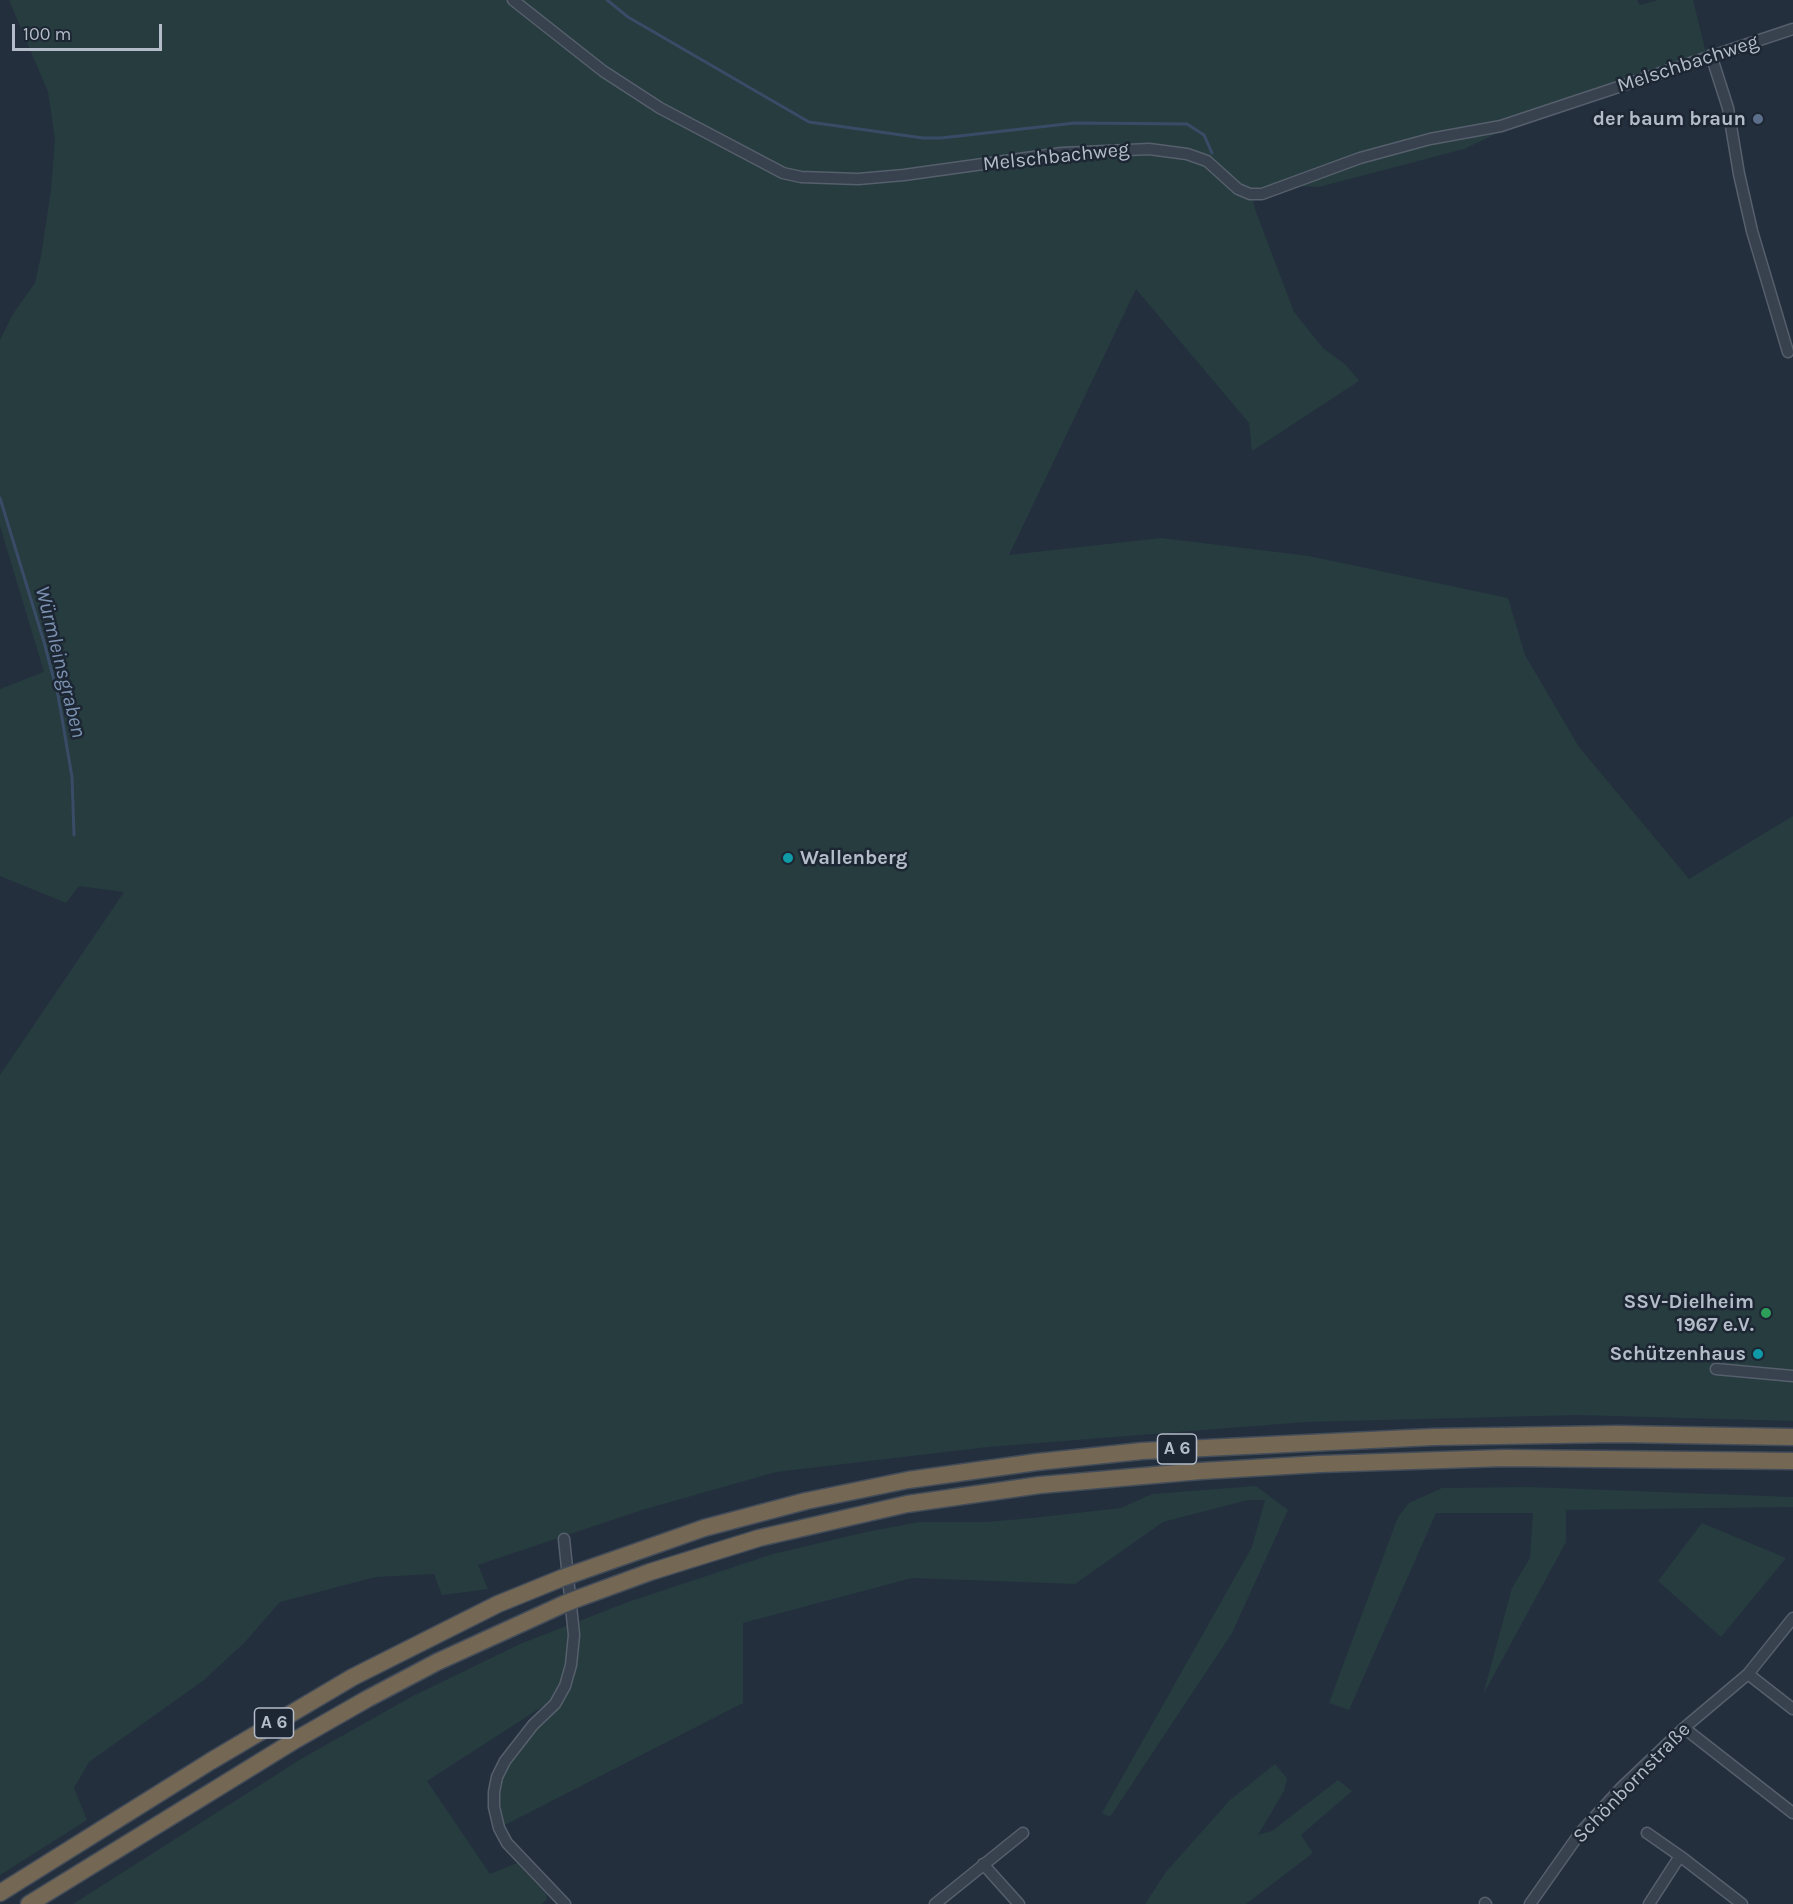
<!DOCTYPE html>
<html>
<head>
<meta charset="utf-8">
<style>
  body { margin:0 }
  #map { position:relative; width:1793px; height:1904px; overflow:hidden; background:#242f3e; font-family:Karla,sans-serif }
  canvas { display:block }
  .scale { position:absolute; left:12px; top:24px; width:150px; height:27px; box-sizing:border-box; border:3px solid #b4bcc9; border-top:0; padding-left:8px; font-size:18px; line-height:21px; white-space:nowrap; color:#b4bcc9; -webkit-text-stroke:4px #1d2633; paint-order:stroke }
</style>
</head>
<body>
<div id="map">
<canvas width="1793" height="1904"></canvas>
<div class="scale">100 m</div>
</div>
<script>
const ctx = document.querySelector('canvas').getContext('2d');
ctx.lineJoin = 'round';
function fillPath(path, color) {
  ctx.fillStyle = color;
  ctx.fill(path, 'evenodd');
}
function shape(rows) {
  const path = new Path2D();
  for (const r of rows) {
    path.moveTo(r[0], r[1]);
    for (let i = 2; i < r.length; i += 2) path.lineTo(r[i], r[i + 1]);
  }
  return path;
}
function trace(path, color, width, dash) {
  ctx.strokeStyle = color;
  ctx.lineWidth = width;
  ctx.lineCap = dash ? 'butt' : 'round';
  ctx.setLineDash(dash || []);
  ctx.stroke(path);
}
function drawText(font, color, halo, rows, align = 'center') {
  ctx.font = font + ' Karla,sans-serif';
  ctx.lineWidth = 5;
  ctx.setLineDash([]);
  ctx.textBaseline = 'middle';
  ctx.strokeStyle = halo;
  ctx.fillStyle = color;
  for (const [text, x, y, turn = 0] of rows) {
    ctx.save();
    ctx.translate(x, y);
    ctx.rotate((+turn || 0) * Math.PI / 180);
    ctx.textAlign = isNaN(turn) ? turn : align;
    if (halo) ctx.strokeText(text, 0, 0);
    ctx.fillText(text, 0, 0);
    ctx.restore();
  }
}
const green = shape([
  [9,0,1637,0,1640,5,1658,0,1693,0,1706,53,1570,99,1464,149,1319,187,1278,185,1251,189,1255,209,1294,312,1323,348,1346,365,1359,381,1252,451,1249,423,1136,289,1009,555,1161,538,1309,556,1508,598,1525,655,1579,747,1689,879,1793,816,1793,1421,1577,1415,1306,1422,988,1447,776,1472,642,1510,478,1565,488,1589,442,1595,434,1574,376,1577,280,1602,244,1643,204,1680,89,1762,74,1788,87,1820,0,1875,0,1075,124,892,79,886,66,903,0,876,0,689,44,672,0,526,0,340,13,314,35,283,41,256,51,190,55,139,48,92],
  [1256,1486,1288,1510,1232,1633,1110,1817,1102,1813,1252,1547,1265,1500,1248,1500,1163,1522,1075,1584,912,1578,743,1623,743,1703,499,1828,497,1777,562,1694,427,1781,490,1874,517,1863,546,1894,547,1899,542,1904,73,1904,301,1759,411,1697,520,1644,628,1602,773,1554,866,1532,919,1522,986,1522,1032,1518,1121,1508,1152,1494],
  [1529,1487,1793,1497,1793,1507,1566,1510,1566,1542,1483,1695,1512,1588,1530,1558,1533,1513,1436,1513,1349,1710,1329,1703,1398,1517,1409,1503,1442,1488],
  [1702,1523,1786,1558,1721,1637,1658,1581],
  [1275,1764,1287,1778,1284,1791,1258,1835,1272,1831,1338,1780,1352,1791,1301,1835,1313,1853,1246,1904,1145,1904,1166,1872,1230,1800]
]);
const stream = shape([
  [607,0,628,17,809,122,923,138,941,138,1075,123,1187,124,1204,135,1212,153],
  [0,498,44,642,58,695,72,777,74,835]
]);
const minor = shape([
  [513,0,603,71,660,108,783,173,801,177,858,179,904,175,1062,153,1149,149,1187,154,1207,161,1238,189,1250,194,1262,194,1360,158,1430,139,1501,126,1793,29],
  [1711,55,1728,108,1739,174,1752,231,1788,352],
  [1716,1369,1793,1376],
  [564,1539,574,1635,571,1665,565,1686,555,1704,533,1725,505,1761,497,1777,494,1792,494,1807,499,1828,507,1843,565,1904],
  [1748,1674,1793,1709],
  [1684,1728,1793,1813],
  [1647,1833,1680,1856,1649,1904],
  [1680,1856,1742,1904],
  [983,1864,1019,1904],
  [1485,1903,1486,1904],
  [935,1904,1023,1833],
  [1530,1904,1580,1833,1622,1787,1684,1728,1748,1674,1793,1618]
]);
const highway = shape([
  [576,1573,704,1528,806,1501,908,1480,1037,1462,1142,1451,1433,1437,1618,1434,1793,1437],
  [579,1598,650,1572,759,1538,907,1504,1040,1485,1201,1471,1320,1464,1504,1458,1793,1461],
  [0,1893,211,1761,353,1677,498,1604,562,1578],
  [29,1904,297,1739,367,1699,437,1662,564,1604]
]);
const highwayBridge = shape([
  [562,1578,576,1573],
  [564,1604,579,1598]
]);
const markers = [
  [1758,119,6,"#5c6f8a"],
  [788,858,6,"#0f9aa8"],
  [1766,1313,6,"#2e9e5b"],
  [1758,1354,6,"#0f9aa8"]
];
const shields = [
  [1177,1449,39],
  [274,1723,39]
];
const shieldNames = [
  ["A 6",1177,1449],
  ["A 6",274,1723]
];
const streetNames = [
  ["Melschbachweg",1688,64,-18],
  ["Melschbachweg",1056,157,-6],
  ["Schönbornstraße",1632,1783,-46]
];
const poiNames = [
  ["der baum braun",1746,119],
  ["Wallenberg",800,858,"left"],
  ["SSV-Dielheim",1754,1302],
  ["1967 e.V.",1754,1325],
  ["Schützenhaus",1746,1354]
];
const waterNames = [
  ["Würmleinsgraben",60,662,76]
];
fillPath(green, '#263c3f');
trace(stream, '#394c67', 3);
trace(minor, '#565f6c', 13);
trace(highway, '#434c59', 19);
trace(minor, '#38414e', 10);
trace(highway, '#746855', 16);
trace(highwayBridge, '#434c59', 19, []);
trace(highwayBridge, '#746855', 16);
for (const [x, y, r, color] of markers) {
  const dot = new Path2D();
  dot.arc(x, y, r, 0, 2 * Math.PI);
  ctx.fillStyle = color;
  ctx.fill(dot);
  trace(dot, '#1d2633', 2);
}
for (const [x, y, w] of shields) {
  const box = new Path2D();
  box.roundRect(x - w / 2, y - 15, w, 30, 4.5);
  ctx.fillStyle = '#1d2633';
  ctx.fill(box);
  trace(box, '#b4bcc9', 1.5);
}
drawText('bold 18px', '#b4bcc9', null, shieldNames);
drawText('20px', '#b4bcc9', '#1d2633', streetNames);
drawText('bold 20px', '#b4bcc9', '#1d2633', poiNames, 'right');
drawText('italic 21px', '#7c92b1', '#1d2633', waterNames);
</script>
</body>
</html>
